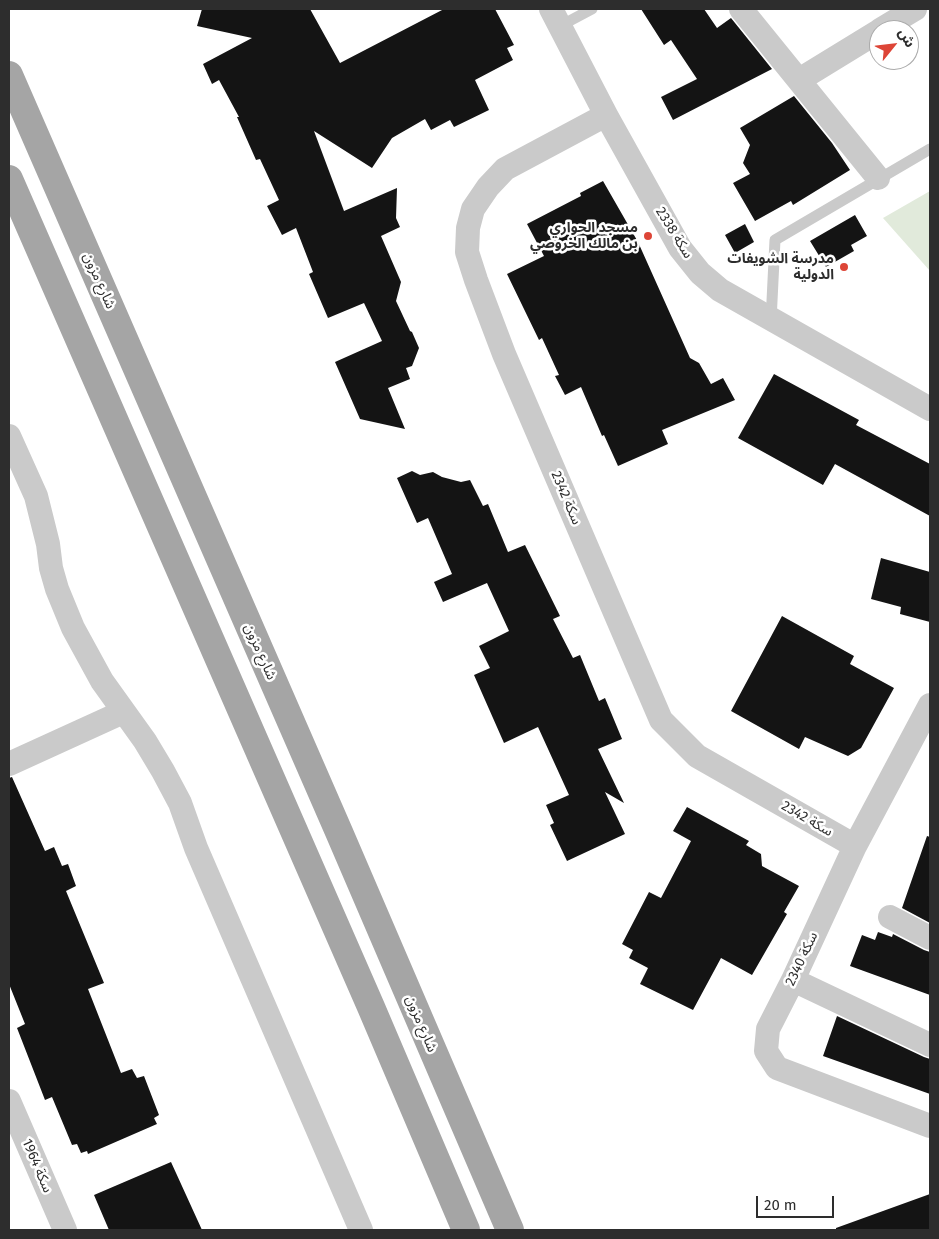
<!DOCTYPE html>
<html>
<head>
<meta charset="utf-8">
<style>
  body { margin:0 }
  #map { position:relative; width:939px; height:1239px; overflow:hidden; background:#fff; font-family:"Fira Sans","Noto Sans Arabic",sans-serif }
  canvas { display:block }
  .frame { position:absolute; inset:0; border:10px solid #2d2d2d; pointer-events:none }
  .north { position:absolute; left:869px; top:20px; width:50px; height:50px; box-sizing:border-box; background:#fff; border:1px solid #ababab; border-radius:50%; rotate:61deg; font-size:14px; font-weight:700; line-height:20px; text-align:center; color:#2d2d2d }
  .north::after { content:''; display:block; margin:auto; width:18px; height:22px; background:#dd4537; clip-path:polygon(50% 0,100% 100%,50% 72%,0 100%) }
  .scale { position:absolute; left:756px; top:1196px; width:78px; height:22px; box-sizing:border-box; border:2px solid #2d2d2d; border-top:0; padding-left:6px; font-size:15px; line-height:18px; white-space:nowrap; color:#2d2d2d; -webkit-text-stroke:4px #fff; paint-order:stroke }
</style>
</head>
<body>
<div id="map">
<canvas width="939" height="1239"></canvas>
<div class="frame"></div>
<div class="north">ش</div>
<div class="scale">20 m</div>
</div>
<script>
const ctx = document.querySelector('canvas').getContext('2d');
ctx.lineJoin = 'round';
function fillPath(path, color) {
  ctx.fillStyle = color;
  ctx.fill(path, 'evenodd');
}
function shape(rows) {
  const path = new Path2D();
  for (const r of rows) {
    path.moveTo(r[0], r[1]);
    for (let i = 2; i < r.length; i += 2) path.lineTo(r[i], r[i + 1]);
  }
  return path;
}
function trace(path, color, width, dash) {
  ctx.strokeStyle = color;
  ctx.lineWidth = width;
  ctx.lineCap = dash ? 'butt' : 'round';
  ctx.setLineDash(dash || []);
  ctx.stroke(path);
}
function drawText(font, color, halo, rows, align = 'center') {
  ctx.font = font + ' "Fira Sans","Noto Sans Arabic",sans-serif';
  ctx.lineWidth = 5;
  ctx.setLineDash([]);
  ctx.textBaseline = 'middle';
  ctx.strokeStyle = halo;
  ctx.fillStyle = color;
  for (const [text, x, y, turn = 0] of rows) {
    ctx.save();
    ctx.translate(x, y);
    ctx.rotate((+turn || 0) * Math.PI / 180);
    ctx.textAlign = isNaN(turn) ? turn : align;
    if (halo) ctx.strokeText(text, 0, 0);
    ctx.fillText(text, 0, 0);
    ctx.restore();
  }
}
const green = shape([
  [930,191,930,271,883,218]
]);
const building = shape([
  [202,9,310,9,340,63,444,9,495,9,514,45,507,48,513,60,475,80,489,110,454,127,450,120,431,130,425,119,392,138,372,168,314,131,344,211,397,188,396,218,400,227,381,236,401,282,396,301,410,331,412,332,419,348,412,366,406,368,410,379,388,388,405,429,360,419,335,362,382,341,364,303,328,318,309,274,313,272,296,228,282,235,267,206,279,200,260,159,256,160,237,117,239,117,219,80,212,84,203,64,252,38,197,26],
  [641,9,704,9,717,28,731,18,772,69,673,120,661,97,697,79,671,40,664,45],
  [794,96,832,143,850,170,793,205,791,201,755,221,733,183,750,174,743,163,750,145,740,128],
  [603,181,638,242,690,358,699,363,711,384,723,378,735,400,662,430,668,444,618,466,604,435,602,436,581,387,565,395,555,376,559,375,542,338,539,340,507,274,544,256,527,224,581,196,580,193],
  [855,215,867,236,851,245,854,251,826,267,810,241],
  [745,224,754,242,735,253,725,235],
  [774,374,859,420,856,425,930,464,930,516,835,464,823,485,738,438],
  [412,471,420,475,433,472,442,477,461,482,470,480,483,506,488,504,508,552,525,545,560,616,553,619,573,658,580,655,599,701,605,698,622,739,598,749,624,803,605,792,625,834,567,861,550,825,554,823,546,805,569,795,538,727,504,743,474,675,490,668,479,646,509,631,487,583,443,602,434,582,452,574,428,518,417,523,397,478],
  [881,558,930,572,930,622,900,614,901,607,871,599],
  [782,616,854,656,850,664,894,688,861,748,848,756,805,737,799,749,731,711],
  [12,777,45,851,54,847,62,866,68,864,76,886,66,891,104,983,88,989,121,1073,132,1069,137,1078,144,1076,159,1115,154,1118,157,1124,88,1154,87,1151,81,1153,77,1144,72,1145,52,1097,45,1100,17,1028,25,1024,9,984,9,778],
  [687,807,749,841,746,845,761,854,762,866,799,886,784,912,787,914,752,975,721,958,693,1010,640,984,648,968,629,958,633,950,622,944,649,892,661,898,691,841,673,831],
  [927,836,930,837,930,923,902,908],
  [878,932,892,937,893,934,924,950,930,952,930,995,850,966,862,935,875,940],
  [837,1016,924,1057,930,1059,930,1094,823,1056],
  [171,1162,202,1230,109,1230,94,1195],
  [930,1194,930,1230,836,1230,836,1228]
]);
const service = shape([
  [560,26,592,9],
  [771,321,775,240,930,149]
]);
const minor = shape([
  [551,9,606,115,680,248,700,273,720,290,930,409],
  [741,9,878,178],
  [880,30,915,9],
  [799,80,879,31],
  [606,115,505,169,488,187,473,209,468,228,467,252,476,280,504,354,661,720,697,756,855,846],
  [9,436,36,496,48,544,51,568,57,589,73,628,102,681,145,741,163,771,180,803,196,848,361,1230],
  [930,705,855,846,793,980,768,1029,766,1051,777,1068,930,1126],
  [9,764,123,712],
  [890,917,930,938],
  [793,980,930,1045],
  [9,1101,65,1230]
]);
const primary = shape([
  [9,75,339,832,510,1230],
  [9,179,371,1007,466,1230]
]);
const markers = [
  [648,236,5,"#dd4537"],
  [844,267,5,"#dd4537"]
];
const poiNames = [
  ["مسجد الحواري",638,228],
  ["بن مالك الخروصي",638,244],
  ["مدرسة الشويفات",834,259],
  ["الدولية",834,275]
];
const streetNames = [
  ["سكة 2338",674,233,58],
  ["شارع مزون",99,281,66],
  ["سكة 2342",566,498,67],
  ["شارع مزون",260,652,66],
  ["سكة 2342",807,819,30],
  ["سكة 2340",802,959,-65],
  ["شارع مزون",421,1024,67],
  ["سكة 1964",37,1166,67]
];
fillPath(green, '#e1eadb');
fillPath(building, '#141414');
trace(service, '#cacaca', 11);
trace(minor, '#cacaca', 24);
trace(primary, '#a5a5a5', 28);
for (const [x, y, r, color] of markers) {
  const dot = new Path2D();
  dot.arc(x, y, r, 0, 2 * Math.PI);
  ctx.fillStyle = color;
  ctx.fill(dot);
  trace(dot, '#fff', 2);
}
drawText('bold 14px', '#2d2d2d', '#fff', poiNames, 'right');
drawText('14px', '#2d2d2d', '#fff', streetNames);
</script>
</body>
</html>
